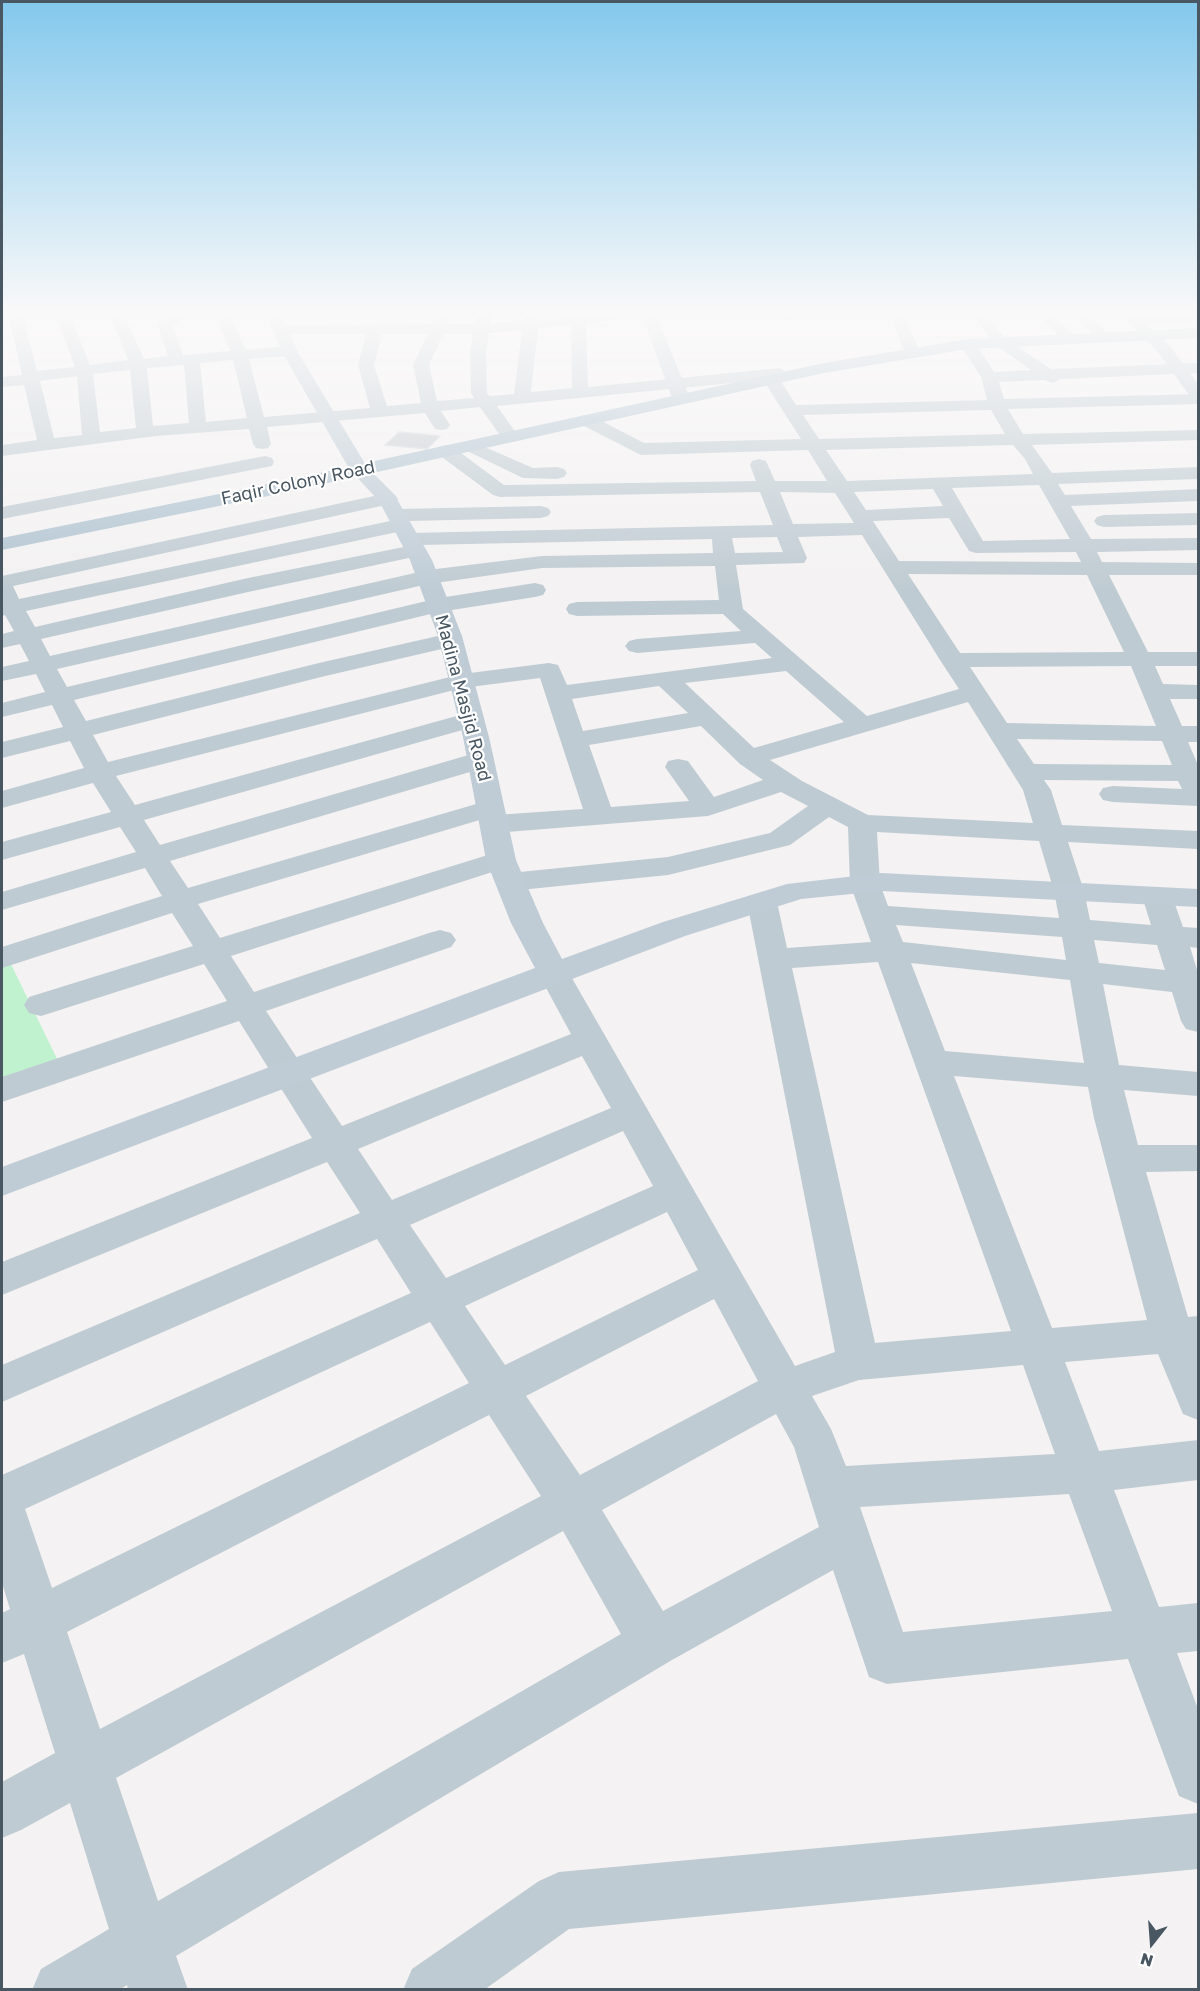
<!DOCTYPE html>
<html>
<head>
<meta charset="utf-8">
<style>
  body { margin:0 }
  #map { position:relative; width:1200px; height:1991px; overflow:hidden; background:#f4f2f2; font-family:"Golos Text",sans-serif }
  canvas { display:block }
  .frame { position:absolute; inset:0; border:3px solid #485761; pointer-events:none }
  .north { position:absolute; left:1122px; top:1913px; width:60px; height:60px; -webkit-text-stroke:4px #fff; paint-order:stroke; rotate:197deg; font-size:16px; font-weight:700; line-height:24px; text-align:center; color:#485761 }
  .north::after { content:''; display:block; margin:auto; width:21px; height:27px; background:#485761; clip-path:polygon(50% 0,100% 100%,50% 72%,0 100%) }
</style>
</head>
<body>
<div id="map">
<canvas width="1200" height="1991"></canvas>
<div class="frame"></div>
<div class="north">N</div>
</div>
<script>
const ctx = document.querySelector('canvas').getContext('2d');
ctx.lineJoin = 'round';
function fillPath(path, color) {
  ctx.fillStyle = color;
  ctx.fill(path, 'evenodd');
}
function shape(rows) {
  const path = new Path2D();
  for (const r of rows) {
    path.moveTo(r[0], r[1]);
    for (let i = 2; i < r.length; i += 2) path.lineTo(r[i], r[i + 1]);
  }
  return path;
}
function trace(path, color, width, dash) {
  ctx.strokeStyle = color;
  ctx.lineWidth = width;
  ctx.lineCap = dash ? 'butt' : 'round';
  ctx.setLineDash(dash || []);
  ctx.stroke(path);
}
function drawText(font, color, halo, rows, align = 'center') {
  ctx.font = font + ' "Golos Text",sans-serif';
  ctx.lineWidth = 4.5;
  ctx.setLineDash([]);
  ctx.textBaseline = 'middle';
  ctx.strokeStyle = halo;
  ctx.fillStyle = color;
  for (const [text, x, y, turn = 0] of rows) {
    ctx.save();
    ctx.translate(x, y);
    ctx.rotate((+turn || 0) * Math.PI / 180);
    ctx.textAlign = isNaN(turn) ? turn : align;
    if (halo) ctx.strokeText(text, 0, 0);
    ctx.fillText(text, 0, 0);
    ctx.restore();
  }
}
const green = shape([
  [7,956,62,1069,2,1090,2,958]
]);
const building = shape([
  [399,432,440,436,427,449,385,445,399,432]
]);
const street = shape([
  [8,313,22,313,37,371,75,367,55,313,69,313,90,365,128,360,109,313,123,313,144,359,168,356,157,323,174,313,188,313,186,318,173,325,183,355,230,351,215,313,229,313,246,350,289,346,297,351,289,356,249,359,264,417,370,408,358,365,366,334,280,334,275,332,272,329,275,326,432,324,438,313,452,313,447,324,475,324,477,313,491,313,490,324,524,320,525,313,539,313,539,319,605,313,653,313,651,316,646,317,586,323,588,387,780,368,788,373,786,376,779,378,796,405,987,400,981,377,960,344,962,341,974,341,994,372,1031,370,994,344,972,313,986,313,1004,338,1051,369,1198,363,1198,373,1061,379,1053,383,1044,380,999,382,1004,399,1198,394,1198,404,1008,409,1023,434,1198,430,1198,440,1032,445,1052,473,1198,467,1198,479,1058,484,1065,495,1198,489,1198,501,1071,506,1091,539,1198,538,1198,550,1097,552,1102,562,1198,563,1198,575,1109,575,1148,652,1198,652,1198,666,1155,666,1163,684,1198,685,1198,699,1170,699,1182,726,1198,726,1198,742,1188,742,1198,765,1198,806,1113,802,1103,800,1099,794,1103,788,1113,786,1182,789,1178,781,1044,780,1051,790,1062,825,1198,831,1198,849,1068,842,1084,891,1090,920,1151,925,1142,896,1146,890,1157,887,1168,890,1172,896,1183,927,1198,928,1198,948,1190,947,1198,973,1198,1032,1186,1029,1181,1021,1172,992,1103,984,1119,1065,1198,1072,1198,1096,1124,1090,1138,1145,1198,1145,1198,1171,1146,1172,1188,1317,1198,1316,1198,1420,1183,1414,1158,1354,1065,1362,1099,1451,1198,1440,1198,1480,1114,1490,1159,1607,1198,1603,1198,1651,1177,1653,1198,1709,1198,1804,1179,1796,1128,1659,887,1684,869,1677,833,1570,672,1660,176,1956,188,1990,128,1990,127,1985,119,1990,32,1990,41,1969,109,1929,70,1803,21,1830,2,1838,2,1782,55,1753,24,1654,2,1663,2,1613,10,1609,2,1583,2,1475,411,1293,377,1239,2,1402,2,1365,360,1213,327,1162,2,1295,2,1262,312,1138,239,1021,2,1102,2,1077,227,1001,204,964,41,1016,29,1013,24,1005,29,997,193,946,172,913,2,968,2,947,162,896,145,868,2,910,2,892,136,852,120,827,2,860,2,842,111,812,93,783,2,808,2,791,84,768,70,741,2,758,2,742,63,727,52,705,2,717,2,703,45,692,36,674,2,681,2,667,29,661,20,644,2,648,2,634,14,631,5,615,2,616,2,576,388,493,395,495,398,499,395,503,13,586,19,599,395,520,387,515,390,511,397,509,541,506,548,508,551,512,548,516,541,518,409,521,412,525,409,529,402,531,26,611,35,627,248,578,414,545,403,543,400,539,403,535,410,533,773,525,760,492,500,497,493,495,439,455,437,451,439,447,446,445,453,447,504,485,756,481,750,465,752,461,759,459,766,461,775,481,827,481,808,450,641,455,580,424,577,420,580,416,586,415,592,416,644,443,801,439,763,380,497,406,519,437,516,441,510,442,504,441,480,407,441,411,450,425,447,429,441,430,435,429,425,413,267,427,271,444,268,448,262,449,256,448,253,444,249,429,156,436,2,456,2,445,37,440,24,385,2,387,2,377,22,375,8,313],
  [571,325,572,388,531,392,538,328,571,325],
  [522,330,514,394,490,396,487,393,486,354,489,333,522,330],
  [382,334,428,334,413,365,421,403,387,406,374,365,382,334],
  [443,334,473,334,470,354,471,393,474,398,437,401,429,365,443,334],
  [233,360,247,418,206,422,200,363,233,360],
  [184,365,189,423,153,426,147,368,184,365],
  [130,370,136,428,100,432,93,374,130,370],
  [77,376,82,435,54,438,40,381,77,376],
  [991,410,1005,434,819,439,803,415,991,410],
  [1013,445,1025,459,1033,474,847,481,826,450,1013,445],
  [1039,485,1070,539,983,541,952,488,1039,485],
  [933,489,943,506,866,510,854,492,933,489],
  [780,492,835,493,854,523,793,524,780,492],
  [949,518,969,551,976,553,1076,552,1081,562,899,561,873,521,949,518],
  [862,535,940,660,959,689,867,716,743,609,736,565,804,563,807,558,798,537,862,535],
  [777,537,783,552,735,553,732,538,777,537],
  [712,539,713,553,542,556,428,570,50,656,41,639,248,592,423,555,427,551,423,547,418,545,712,539],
  [715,566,719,600,577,602,569,604,566,609,569,614,577,616,723,614,741,631,637,639,629,641,625,646,629,651,637,653,755,643,772,658,567,685,558,665,549,663,462,674,108,762,93,735,321,677,459,645,463,640,459,635,451,633,319,663,86,721,74,700,439,612,535,597,543,595,546,590,543,585,535,583,439,598,67,687,57,669,428,584,542,568,715,566],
  [908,574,1087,575,1124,652,960,653,908,574],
  [1131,666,1156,726,1007,723,970,667,1131,666],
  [786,671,844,722,754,748,685,683,786,671],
  [540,678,583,809,495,815,500,814,504,808,500,802,490,800,188,888,170,861,490,766,494,760,490,754,481,752,472,754,160,845,144,820,480,725,484,720,480,715,471,712,135,805,116,776,462,688,540,678],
  [659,686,688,713,583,731,572,699,659,686],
  [968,702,1023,790,1033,823,868,815,802,781,770,760,968,702],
  [701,726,740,764,763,780,714,797,688,761,678,759,668,761,665,767,689,801,611,807,589,745,701,726],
  [1017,739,1162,741,1172,765,1034,764,1017,739],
  [781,792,808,806,770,833,668,857,510,873,499,876,495,882,499,888,510,891,668,875,790,845,829,817,848,827,850,884,871,942,787,948,777,902,773,896,762,893,751,896,747,902,835,1352,795,1366,565,966,554,963,543,966,538,973,571,1034,342,1126,266,1011,451,947,456,940,451,933,440,930,429,933,254,992,231,956,511,866,516,860,511,854,501,851,491,854,220,938,198,904,483,819,480,824,484,830,494,833,708,816,781,792],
  [877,832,1039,841,1054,891,1059,918,888,906,880,884,877,832],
  [896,925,1062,937,1066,960,903,942,896,925],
  [1094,940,1157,945,1165,970,1099,963,1094,940],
  [878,962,1011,1331,875,1343,792,968,878,962],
  [911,963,1070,980,1084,1063,945,1051,911,963],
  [582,1056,611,1108,392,1200,358,1149,582,1056],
  [954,1076,1088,1087,1094,1118,1147,1320,1052,1328,954,1076],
  [623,1131,653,1186,446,1278,410,1225,623,1131],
  [667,1212,698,1270,505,1365,465,1306,667,1212],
  [714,1299,758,1381,580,1475,526,1396,714,1299],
  [430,1322,469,1383,52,1588,25,1509,430,1322],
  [1023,1365,1055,1454,846,1466,831,1429,812,1396,859,1380,1023,1365],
  [776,1414,794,1447,819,1527,663,1611,602,1510,776,1414],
  [489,1415,541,1496,100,1729,67,1632,489,1415],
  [1069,1494,1112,1611,903,1632,860,1507,1069,1494],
  [563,1531,621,1634,158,1901,116,1778,563,1531],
  [783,313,936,313,929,317,906,318,919,350,911,355,903,350,892,318,778,320,776,317,783,313],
  [1036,313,1051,313,1077,338,1074,341,1064,341,1036,313],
  [1072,313,1087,313,1110,336,1107,339,1097,339,1072,313],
  [1198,313,1198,321,1134,324,1127,320,1134,316,1198,313],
  [471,441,533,468,557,467,564,469,567,473,564,477,557,479,523,478,465,450,462,446,465,442,471,441],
  [265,456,272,458,274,462,272,466,2,519,2,507,265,456],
  [1198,513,1198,525,1104,527,1097,525,1094,521,1097,517,1104,515,1198,513],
  [1198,1813,1198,1869,569,1929,484,1990,403,1990,412,1969,539,1881,559,1872,1198,1813]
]);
const secondary = shape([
  [266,313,280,313,299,354,367,467,394,494,432,560,462,636,489,737,516,860,543,923,562,959,663,922,787,884,881,873,1198,889,1198,907,881,891,801,899,685,936,2,1196,2,1167,535,968,511,923,486,860,463,737,438,636,410,560,379,501,350,470,283,354,266,313],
  [641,313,655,313,690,398,687,402,675,402,672,398,641,313],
  [1120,313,1135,313,1169,345,1198,384,1198,400,1192,399,1157,351,1120,313]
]);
const primary = shape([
  [1198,328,1198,338,968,349,824,373,278,494,2,550,2,538,278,482,824,363,968,339,1198,328]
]);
const farStreetnames = [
  ["Faqir Colony Road",298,483,-12],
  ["Madina Masjid Road",463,698,75]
];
fillPath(green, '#c0f2cf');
fillPath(building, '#c9cdd2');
trace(building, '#d6d9dd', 1.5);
fillPath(street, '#bfcbd2');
fillPath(secondary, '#bfccd6');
fillPath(primary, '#b1c4d1');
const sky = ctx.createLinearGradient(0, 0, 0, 591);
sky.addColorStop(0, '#83c8ec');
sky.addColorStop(0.53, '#faf9f9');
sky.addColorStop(1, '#faf9f900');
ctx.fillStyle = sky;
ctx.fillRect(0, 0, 1200, 591);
drawText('18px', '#485761', '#fff', farStreetnames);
</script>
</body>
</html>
